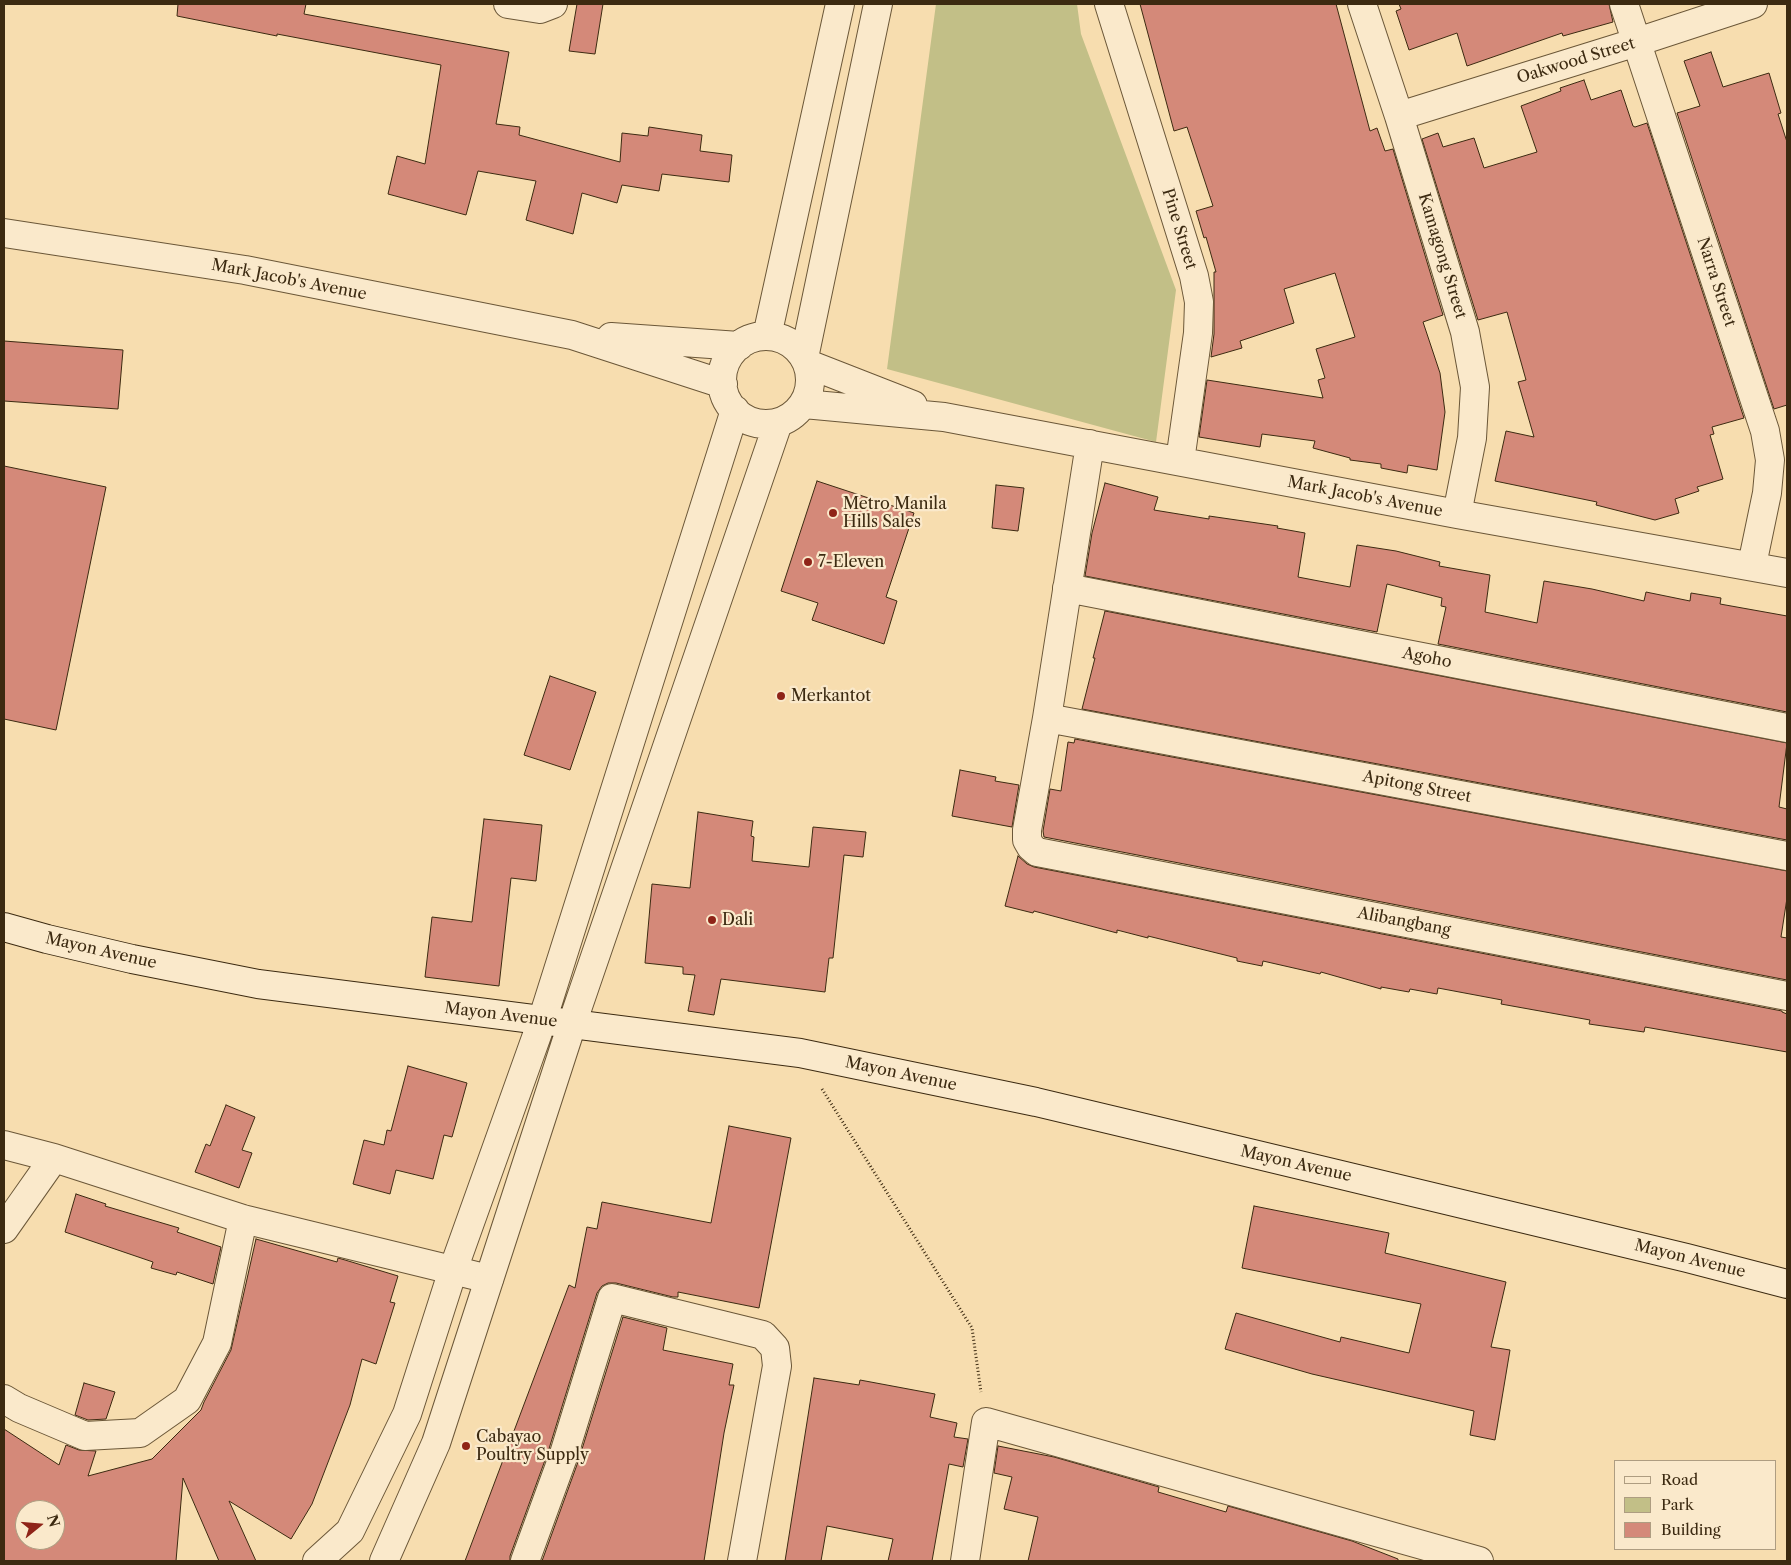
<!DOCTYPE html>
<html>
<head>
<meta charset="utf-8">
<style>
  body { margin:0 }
  #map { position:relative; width:1791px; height:1565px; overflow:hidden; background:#f7ddaf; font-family:"Libre Caslon Text",serif }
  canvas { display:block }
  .frame { position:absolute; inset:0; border:5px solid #3c2a11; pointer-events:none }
  .legend { position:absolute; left:1614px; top:1460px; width:162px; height:90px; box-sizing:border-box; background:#fae9cb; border:1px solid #ae9d81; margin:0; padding:6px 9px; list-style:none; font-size:15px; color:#3c2a11 }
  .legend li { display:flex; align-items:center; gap:10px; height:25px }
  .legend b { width:25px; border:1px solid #ae9d81 }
  .north { position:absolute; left:15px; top:1500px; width:50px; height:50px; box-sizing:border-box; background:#fae9cb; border:1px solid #ae9d81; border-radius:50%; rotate:73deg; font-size:14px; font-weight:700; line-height:20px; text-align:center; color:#3c2a11 }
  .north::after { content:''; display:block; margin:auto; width:18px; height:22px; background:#8f2418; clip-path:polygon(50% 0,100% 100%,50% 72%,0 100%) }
</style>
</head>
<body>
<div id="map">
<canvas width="1791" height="1565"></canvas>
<div class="frame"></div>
<ul class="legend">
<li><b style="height:6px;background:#fae9cb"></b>Road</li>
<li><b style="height:14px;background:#c2bf87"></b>Park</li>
<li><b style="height:14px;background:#d48979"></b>Building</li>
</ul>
<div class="north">N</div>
</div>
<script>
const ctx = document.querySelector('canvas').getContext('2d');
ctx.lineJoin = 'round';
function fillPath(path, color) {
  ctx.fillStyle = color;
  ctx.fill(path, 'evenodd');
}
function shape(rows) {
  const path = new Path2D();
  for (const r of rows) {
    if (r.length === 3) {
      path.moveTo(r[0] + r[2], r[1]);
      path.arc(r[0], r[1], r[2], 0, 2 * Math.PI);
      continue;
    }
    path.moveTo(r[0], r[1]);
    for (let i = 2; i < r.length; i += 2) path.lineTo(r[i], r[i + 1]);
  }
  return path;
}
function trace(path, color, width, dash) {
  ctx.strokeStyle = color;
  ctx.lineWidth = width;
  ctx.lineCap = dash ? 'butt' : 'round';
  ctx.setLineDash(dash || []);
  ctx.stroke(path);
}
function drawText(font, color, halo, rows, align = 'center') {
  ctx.font = font + ' "Libre Caslon Text",serif';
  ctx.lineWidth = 4.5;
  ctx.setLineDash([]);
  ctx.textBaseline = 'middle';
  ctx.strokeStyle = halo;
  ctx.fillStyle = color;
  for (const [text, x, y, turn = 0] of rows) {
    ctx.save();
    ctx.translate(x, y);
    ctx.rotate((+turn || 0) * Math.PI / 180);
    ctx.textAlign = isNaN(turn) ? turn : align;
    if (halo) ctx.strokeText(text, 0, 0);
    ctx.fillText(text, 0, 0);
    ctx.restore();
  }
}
const green = shape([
  [936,4,1077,4,1081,34,1176,290,1156,442,887,369]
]);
const building = shape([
  [178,4,306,4,304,14,509,52,496,124,520,127,519,135,620,162,622,133,648,136,649,127,702,135,700,151,732,155,729,182,662,174,659,191,622,185,617,203,582,193,573,234,526,220,536,181,478,171,466,215,388,194,397,156,425,164,441,65,277,34,277,36,177,16,178,4],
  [577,4,603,4,595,54,569,51,577,4],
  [1140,4,1336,4,1370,131,1377,128,1385,151,1393,149,1443,315,1423,322,1440,373,1445,412,1437,470,1408,465,1407,473,1381,468,1381,464,1350,460,1350,458,1313,448,1315,441,1262,434,1260,447,1199,437,1207,380,1323,398,1318,380,1325,378,1316,349,1355,337,1335,273,1284,289,1294,323,1240,341,1242,348,1211,357,1214,334,1214,272,1216,272,1206,237,1204,238,1196,211,1213,206,1187,127,1174,131,1140,4],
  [1399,4,1609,4,1613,22,1563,36,1562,33,1467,66,1457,33,1409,50,1396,11,1401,9,1399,4],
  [1711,52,1723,87,1769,73,1781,113,1778,114,1787,142,1787,405,1774,409,1677,113,1700,106,1684,61,1711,52],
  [1584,80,1591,100,1621,90,1633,126,1635,127,1647,123,1744,418,1712,427,1714,434,1710,435,1723,479,1697,487,1699,491,1675,499,1679,513,1655,520,1596,505,1597,502,1495,481,1506,431,1534,437,1518,382,1526,380,1507,312,1478,320,1422,139,1438,133,1443,147,1474,138,1484,168,1537,152,1521,106,1561,91,1560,88,1584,80],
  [4,341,123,350,118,409,4,401,4,341],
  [4,466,106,487,56,730,4,719,4,466],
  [817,481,914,513,886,597,897,601,884,644,812,620,818,603,781,591,817,481],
  [1105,483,1158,497,1154,510,1209,519,1209,516,1278,526,1277,528,1305,533,1298,577,1350,587,1357,545,1396,551,1440,562,1439,566,1490,575,1485,612,1537,623,1544,581,1592,589,1644,601,1646,592,1690,601,1691,593,1721,598,1720,604,1787,616,1787,712,1438,644,1446,607,1441,606,1442,598,1387,584,1377,632,1085,576,1092,533,1105,483],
  [996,485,1024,488,1018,531,992,528,996,485],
  [1105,611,1787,743,1779,807,1787,809,1787,840,1082,709,1095,658,1093,658,1105,611],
  [550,676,596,692,570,770,524,755,550,676],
  [1075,739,1787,871,1787,898,1781,937,1787,938,1787,980,1044,837,1043,831,1050,789,1061,791,1068,742,1074,743,1075,739],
  [960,770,996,777,995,781,1019,785,1012,827,952,816,960,770],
  [698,812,753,821,751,836,754,837,752,861,809,867,813,827,866,832,863,857,844,855,833,958,829,958,825,992,721,979,714,1015,688,1011,695,975,683,974,683,967,645,963,652,884,690,888,698,812],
  [484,819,542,825,536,881,511,878,499,986,425,977,432,917,472,922,484,819],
  [1018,856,1027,864,1034,867,1782,1011,1782,1012,1787,1014,1787,1052,1645,1027,1644,1032,1589,1024,1590,1020,1501,1004,1502,1000,1438,988,1437,994,1410,989,1409,992,1381,987,1381,989,1321,972,1320,974,1263,961,1262,966,1237,961,1237,958,1148,936,1148,938,1117,930,1117,933,1034,911,1033,913,1005,906,1018,856],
  [408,1066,467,1083,452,1137,444,1135,433,1179,396,1170,390,1194,353,1184,364,1140,384,1145,387,1130,391,1131,408,1066],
  [226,1105,255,1117,242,1150,252,1153,239,1188,195,1172,206,1144,210,1146,226,1105],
  [729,1126,791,1138,759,1308,678,1292,678,1297,673,1297,616,1283,608,1283,602,1286,597,1293,548,1452,510,1556,510,1561,465,1561,569,1285,575,1288,587,1227,597,1229,602,1202,711,1223,729,1126],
  [76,1194,106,1204,105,1206,179,1228,177,1232,221,1247,213,1284,177,1272,176,1275,151,1268,153,1262,65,1232,76,1194],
  [1254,1206,1389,1233,1385,1253,1506,1282,1491,1347,1510,1350,1495,1440,1470,1435,1474,1411,1312,1374,1225,1349,1236,1313,1340,1342,1341,1337,1409,1353,1421,1304,1242,1268,1254,1206],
  [256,1239,337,1262,338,1258,345,1260,398,1276,390,1302,395,1303,376,1364,362,1359,350,1405,312,1504,291,1539,229,1501,256,1561,219,1561,183,1478,176,1561,4,1561,4,1429,59,1465,66,1445,79,1450,96,1451,88,1476,152,1459,201,1410,204,1402,231,1350,256,1239],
  [25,1510,55,1510,55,1540,25,1540,25,1510],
  [623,1317,667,1328,663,1350,733,1364,729,1385,734,1385,724,1433,704,1561,542,1561,578,1462,623,1317],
  [814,1378,859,1385,860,1380,935,1394,930,1417,957,1423,954,1437,968,1439,963,1467,949,1464,932,1561,888,1561,893,1539,827,1526,821,1561,785,1561,814,1378],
  [84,1383,115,1392,106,1419,88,1420,75,1415,84,1383],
  [998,1446,1054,1457,1159,1487,1158,1492,1226,1512,1228,1506,1352,1541,1398,1559,1398,1561,1028,1561,1038,1517,1004,1509,1012,1477,994,1473,998,1446]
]);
const path = shape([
  [822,1089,972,1328,981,1392]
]);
const minor = shape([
  [508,4,540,9,553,4],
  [1109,4,1194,276,1199,302,1198,333,1180,461],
  [1362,4,1399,116,1465,332,1475,387,1472,438,1457,514],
  [1624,4,1765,431,1770,460,1767,493,1752,565],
  [1399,116,1637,42,1753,4],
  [4,233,245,270,572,335,723,384],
  [767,336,840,4],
  [766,380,44],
  [611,337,739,346],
  [804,358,878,4],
  [808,364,913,405],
  [804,404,944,417,1457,514,1787,573],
  [1090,444,1047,718,1027,830,1027,840,1031,847,1037,852,1787,996],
  [1067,588,1787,728],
  [1047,718,1787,856],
  [542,1021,735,410],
  [572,1024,778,423],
  [4,1145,54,1158,243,1219,489,1279],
  [4,1229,54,1158],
  [4,1399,19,1408,85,1436,140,1433,187,1400,217,1343,243,1219],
  [525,1561,563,1457,612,1298,763,1335,775,1348,777,1366,742,1561],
  [965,1561,986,1422,1479,1561]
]);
const tertiary = shape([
  [317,1561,350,1531,407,1414,453,1270,542,1021],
  [384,1561,436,1443,572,1024]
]);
const secondary = shape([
  [4,927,47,939,132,959,258,984,800,1053,1036,1102,1183,1137,1687,1258,1787,1284]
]);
const markers = [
  [833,513,5,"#8f2418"],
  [808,562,5,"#8f2418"],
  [781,696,5,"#8f2418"],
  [712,920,5,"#8f2418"],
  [466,1446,5,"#8f2418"]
];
const streetNames = [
  ["Oakwood Street",1576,61,-17],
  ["Pine Street",1179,229,73],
  ["Kamagong Street",1442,256,73],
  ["Mark Jacob's Avenue",289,280,11],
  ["Narra Street",1716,282,72],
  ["Mark Jacob's Avenue",1365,497,11],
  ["Agoho",1427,658,11],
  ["Apitong Street",1417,787,11],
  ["Alibangbang",1404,922,11],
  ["Mayon Avenue",101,951,13],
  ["Mayon Avenue",501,1015,7],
  ["Mayon Avenue",901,1074,12],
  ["Mayon Avenue",1296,1164,13],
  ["Mayon Avenue",1690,1259,14]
];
const poiNames = [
  ["Metro Manila",843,504],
  ["Hills Sales",843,522],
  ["7-Eleven",818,562],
  ["Merkantot",791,696],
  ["Dali",722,920],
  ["Cabayao",476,1437],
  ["Poultry Supply",476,1455]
];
fillPath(green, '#c2bf87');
fillPath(building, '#d48979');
trace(building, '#3c2a11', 1);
trace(minor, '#6b5738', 30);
trace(tertiary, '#6b5738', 30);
trace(secondary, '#3c2a11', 30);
trace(path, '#3c2a11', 3, [1, 2.5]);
trace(minor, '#fae9cb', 28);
trace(tertiary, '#fae9cb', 28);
trace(secondary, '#fae9cb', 28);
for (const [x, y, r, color] of markers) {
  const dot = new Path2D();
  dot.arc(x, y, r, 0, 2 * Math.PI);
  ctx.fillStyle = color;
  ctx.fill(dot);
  trace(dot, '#fae9cb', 2);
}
drawText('16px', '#3c2a11', '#fae9cb', streetNames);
drawText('16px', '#3c2a11', '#fae9cb', poiNames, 'left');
</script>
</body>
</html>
